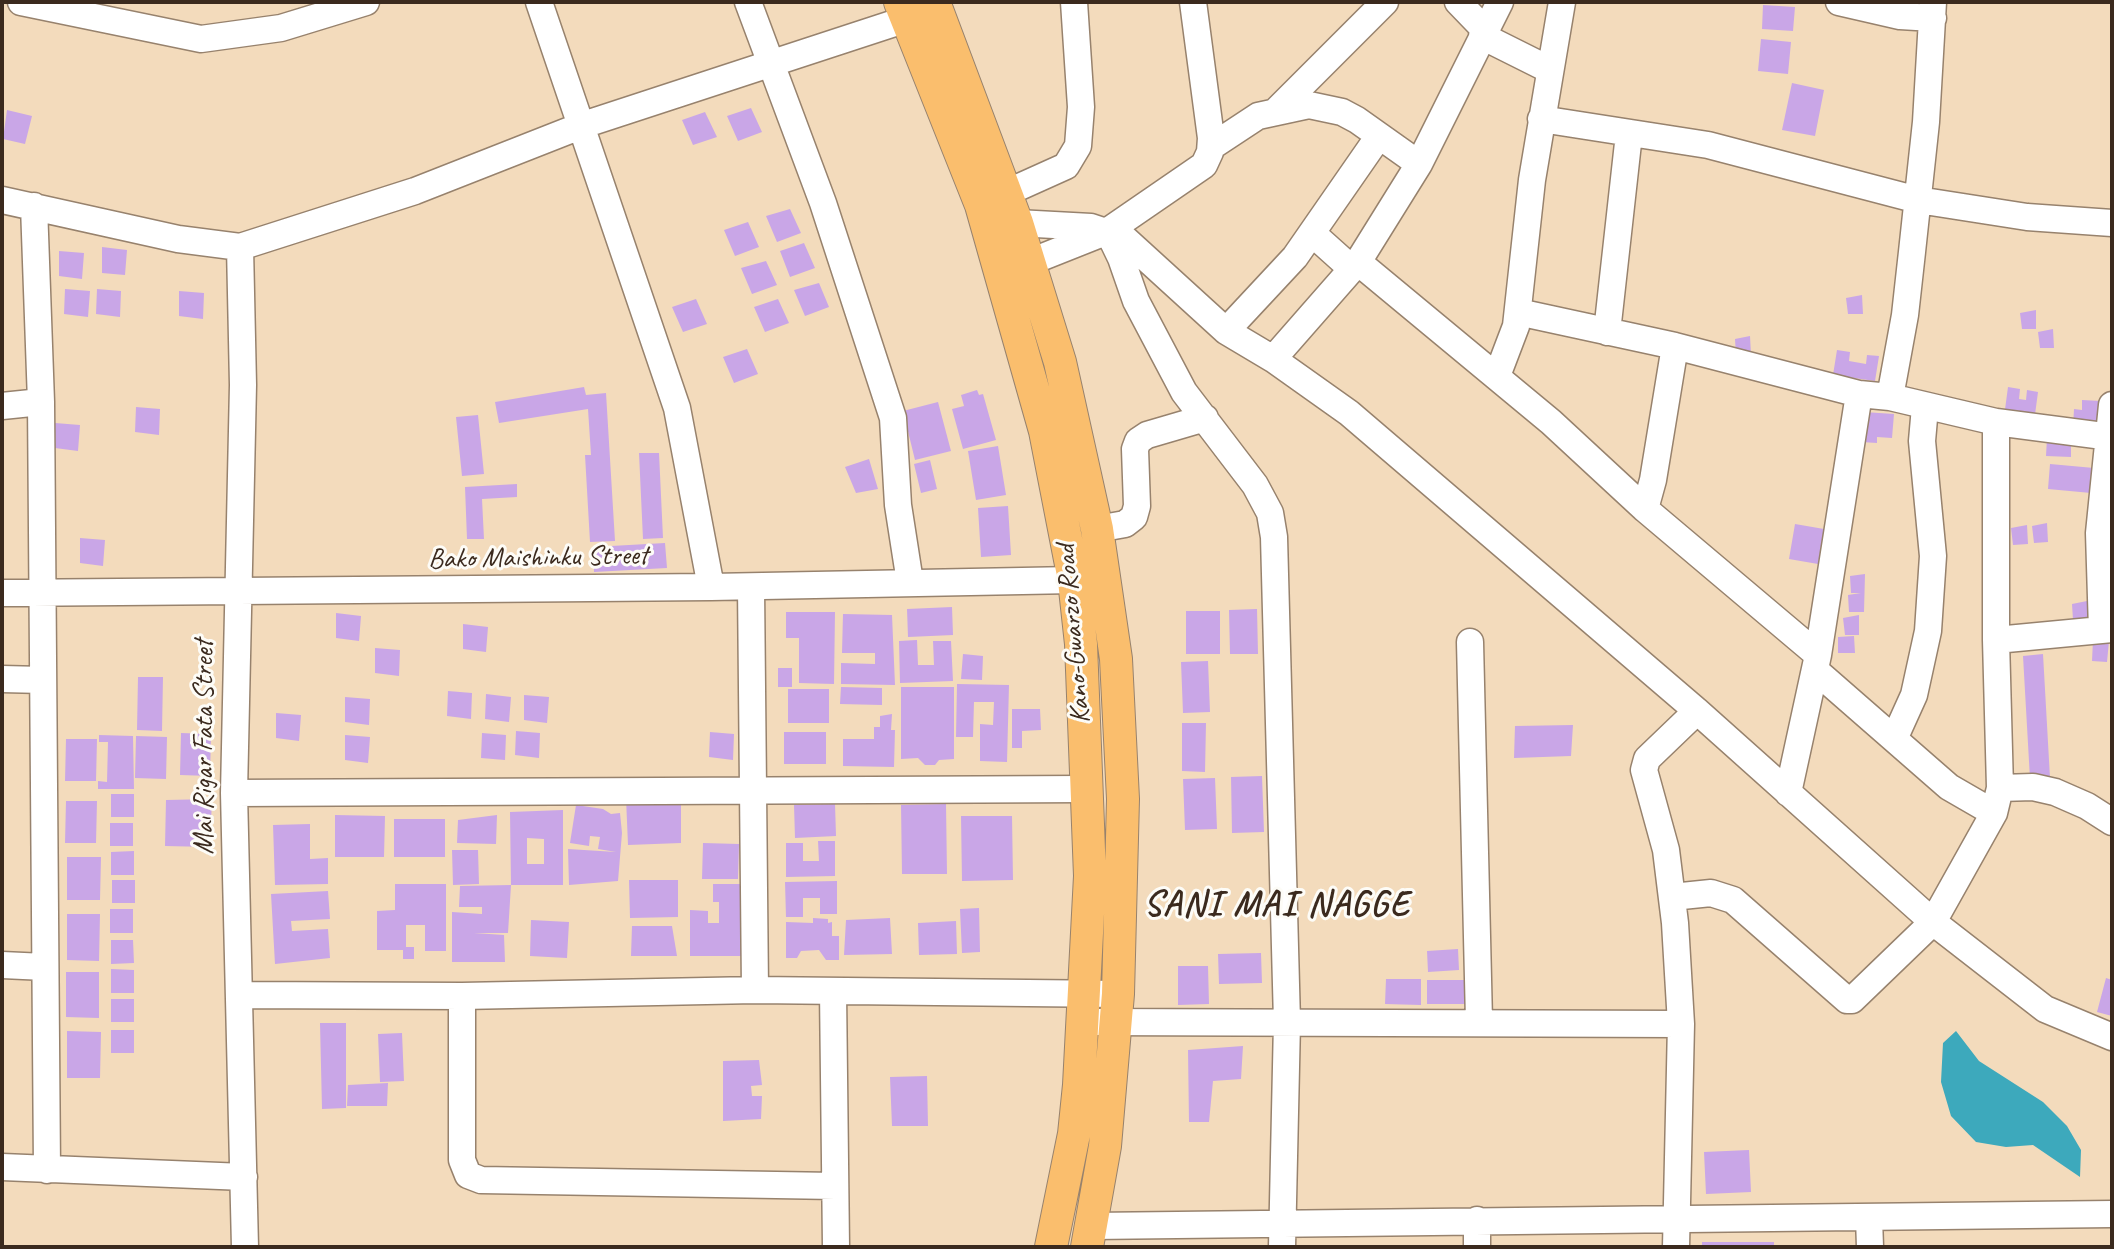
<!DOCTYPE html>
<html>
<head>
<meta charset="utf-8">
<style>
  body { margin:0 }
  #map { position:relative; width:2114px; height:1249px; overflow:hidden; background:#f3dbbc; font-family:Caveat,sans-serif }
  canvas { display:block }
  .frame { position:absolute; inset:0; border:4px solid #3b2a1e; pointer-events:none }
</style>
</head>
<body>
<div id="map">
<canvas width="2114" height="1249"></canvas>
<div class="frame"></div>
</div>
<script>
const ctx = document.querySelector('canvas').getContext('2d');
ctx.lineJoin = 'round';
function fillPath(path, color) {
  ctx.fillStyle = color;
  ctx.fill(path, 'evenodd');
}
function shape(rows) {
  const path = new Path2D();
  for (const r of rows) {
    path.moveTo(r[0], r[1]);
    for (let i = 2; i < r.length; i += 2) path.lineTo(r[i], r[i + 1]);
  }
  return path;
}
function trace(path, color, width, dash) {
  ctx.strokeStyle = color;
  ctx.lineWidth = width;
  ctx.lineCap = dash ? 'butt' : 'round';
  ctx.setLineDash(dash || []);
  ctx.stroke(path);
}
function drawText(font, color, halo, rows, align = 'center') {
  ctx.font = font + ' Caveat,sans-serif';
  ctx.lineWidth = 6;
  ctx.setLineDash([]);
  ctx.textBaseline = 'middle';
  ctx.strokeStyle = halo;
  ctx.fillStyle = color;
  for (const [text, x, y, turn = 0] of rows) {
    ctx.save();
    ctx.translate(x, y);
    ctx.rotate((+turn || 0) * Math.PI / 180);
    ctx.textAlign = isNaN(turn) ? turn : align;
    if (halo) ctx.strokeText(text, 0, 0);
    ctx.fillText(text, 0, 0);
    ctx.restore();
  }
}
const water = shape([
  [1956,1031,1979,1061,2043,1102,2067,1126,2081,1150,2080,1177,2033,1145,2006,1147,1976,1142,1951,1116,1941,1082,1943,1043]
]);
const building = shape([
  [1763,5,1795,7,1793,31,1762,29],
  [1761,39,1791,42,1788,74,1758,71],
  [1792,83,1824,90,1815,136,1782,130],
  [751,108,762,132,738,141,727,116],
  [7,110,32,116,25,144,3,139],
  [705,112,717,137,693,145,682,120],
  [790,209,801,233,777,242,766,216],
  [748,222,759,247,735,256,724,230],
  [804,243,815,268,790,277,780,251],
  [102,247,127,250,125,275,102,273],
  [59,251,84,253,82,279,59,276],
  [766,261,777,285,752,294,741,268],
  [819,283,829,307,805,316,794,290],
  [65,289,90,291,88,317,64,314],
  [97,289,121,291,120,317,96,314],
  [179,291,204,293,203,319,179,316],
  [1862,295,1863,314,1848,314,1846,298],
  [696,299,707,324,683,332,672,307],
  [778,299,789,323,765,332,754,307],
  [2036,310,2036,329,2022,329,2020,313],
  [2053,329,2054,348,2040,348,2038,332],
  [1750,336,1751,355,1736,355,1735,339],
  [747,349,758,374,734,383,723,357],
  [1837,350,1850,352,1849,361,1866,364,1867,355,1879,356,1875,381,1833,375],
  [584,387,586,395,606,393,615,541,590,542,585,455,591,455,588,409,499,423,495,402],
  [2008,387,2020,389,2019,399,2026,400,2027,390,2038,392,2034,422,2004,417],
  [977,390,979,395,983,394,996,440,963,449,952,409,964,406,961,395],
  [2082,400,2101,401,2103,423,2073,427,2074,409,2082,410],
  [938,402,951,451,915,460,903,411],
  [136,407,160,409,159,435,135,432],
  [1864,412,1894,414,1892,438,1877,437,1877,443,1861,442],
  [478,415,484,474,462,476,456,417],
  [55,423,80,425,78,451,55,448],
  [2047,438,2071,439,2071,457,2046,456],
  [998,446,1006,495,976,500,968,451],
  [639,453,659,453,663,538,643,539],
  [869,459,878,489,856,493,845,467],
  [930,460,937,489,921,493,914,464],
  [2050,464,2094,468,2091,493,2048,489],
  [517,484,517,497,482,499,484,539,467,539,465,487],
  [1008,506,1011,555,981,557,978,508],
  [2047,523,2048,542,2034,543,2032,526],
  [1795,524,1824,529,1818,564,1789,559],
  [2027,525,2028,544,2013,545,2011,528],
  [80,538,105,540,103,566,80,563],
  [665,543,667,568,594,572,593,547],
  [1865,574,1864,612,1849,612,1848,595,1861,593,1851,593,1850,576],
  [2087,601,2088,620,2073,620,2072,604],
  [952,607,953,635,908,637,907,609],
  [1257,609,1258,654,1230,654,1229,610],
  [1186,611,1220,611,1220,654,1186,654],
  [786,612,835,612,834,684,799,683,799,638,786,638],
  [336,613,361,616,359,641,336,638],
  [843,614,892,615,895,685,841,684,841,663,875,664,875,653,842,653],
  [1859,615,1859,635,1845,635,1843,618],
  [463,624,488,627,486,652,463,649],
  [1854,636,1855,653,1838,653,1838,637],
  [917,640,918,665,934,665,933,641,951,641,953,681,900,683,899,641],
  [2093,640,2109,641,2107,662,2092,661],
  [375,648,400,650,399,676,375,673],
  [963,654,983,656,982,680,961,679],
  [2043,654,2050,778,2030,779,2023,656],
  [1208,661,1210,712,1183,713,1181,662],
  [778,668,792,668,792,687,778,687],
  [138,677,163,677,162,731,137,730],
  [957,684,1009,685,1007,762,980,761,980,724,993,725,994,702,974,702,973,737,956,737],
  [841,687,882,688,882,705,840,704],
  [901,687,954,687,954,759,939,760,935,765,925,765,918,758,901,759],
  [788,689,829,689,829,723,788,723],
  [448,691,472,693,471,719,447,716],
  [486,694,511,697,509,722,485,719],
  [524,695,549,697,547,723,524,720],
  [345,697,370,699,369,725,345,722],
  [1012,709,1040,709,1041,730,1022,731,1022,748,1012,748],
  [276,713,301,715,299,741,276,738],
  [892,714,891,730,895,730,894,767,843,766,843,739,874,739,874,727,880,727,880,716],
  [1182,723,1206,723,1205,772,1182,771],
  [1573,725,1571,756,1514,758,1515,726],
  [516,731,540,733,539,758,515,755],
  [710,732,734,734,733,760,709,757],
  [784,732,826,732,826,764,784,764],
  [181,733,211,734,210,776,180,775],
  [482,733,506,735,505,760,481,758],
  [99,735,133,736,134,789,98,789,98,781,107,782,108,742,99,742],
  [345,735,370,737,368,763,345,760],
  [136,736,167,737,166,779,135,778],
  [66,739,97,739,96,781,65,781],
  [1262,776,1264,832,1232,833,1231,777],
  [1215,778,1217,829,1185,830,1183,779],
  [111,794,134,794,134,817,111,817],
  [626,798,681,799,681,843,628,845],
  [212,799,210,847,165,846,166,800],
  [66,801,97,801,96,843,65,843],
  [835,804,836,836,795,838,794,805],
  [946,804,947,874,902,874,901,805],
  [576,805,603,809,611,814,620,813,622,833,618,881,569,885,568,849,616,852,598,849,600,837,590,836,589,846,570,843],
  [563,810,563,885,511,885,510,812],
  [527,838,544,839,544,864,527,864],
  [335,815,385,816,384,857,335,857],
  [497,815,496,844,457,843,458,820],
  [961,816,1012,816,1013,880,962,881],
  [394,819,445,819,445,857,394,857],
  [110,823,133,823,133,846,110,846],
  [310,824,310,859,328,858,328,884,275,885,273,825],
  [818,841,835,841,835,876,786,877,786,843,803,843,803,861,819,861],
  [703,843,739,844,738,879,702,879],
  [452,850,478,850,479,884,453,885],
  [134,851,134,875,111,875,111,852],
  [67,857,101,857,100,900,67,900],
  [112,880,135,880,135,903,112,903],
  [629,880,678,880,678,917,630,918],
  [837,881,837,914,820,914,820,898,803,898,803,917,786,917,785,882],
  [395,884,446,884,446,951,425,951,425,925,406,925,406,947,414,947,414,959,403,959,403,950,377,950,377,911,395,910],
  [713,884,744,884,744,956,690,956,690,910,708,911,708,923,719,923,719,902,713,902],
  [511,885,508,933,474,933,504,935,505,962,452,962,452,912,482,914,482,907,459,907,460,886],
  [328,891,330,919,291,921,292,931,328,929,330,958,275,964,271,894],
  [979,908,980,952,962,953,960,909],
  [110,909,133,909,133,933,110,933],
  [67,914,100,914,99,961,67,960],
  [813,918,828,919,828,923,832,922,832,936,839,936,839,960,826,960,819,950,801,951,797,958,786,958,786,922,813,923],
  [890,918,892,954,844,955,846,920],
  [531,920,569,922,567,958,530,956],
  [956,921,957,954,919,955,918,923],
  [632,926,672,926,677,956,631,956],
  [111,940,133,940,134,963,111,964],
  [1458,949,1459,970,1428,972,1427,951],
  [1261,953,1262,983,1219,984,1218,954],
  [1178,966,1208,966,1209,1004,1178,1005],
  [111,969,134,970,134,993,111,993],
  [66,972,99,972,99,1018,66,1017],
  [2106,978,2112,980,2112,1016,2097,1012],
  [1386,979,1421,979,1421,1005,1385,1004],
  [1427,980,1465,980,1465,1004,1427,1004],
  [111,999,134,999,134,1022,111,1022],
  [320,1023,346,1023,346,1108,322,1109],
  [111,1030,134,1030,134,1053,111,1053],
  [67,1031,101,1032,100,1078,67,1078],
  [402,1033,404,1081,380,1082,378,1034],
  [1243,1046,1241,1079,1213,1081,1209,1122,1189,1122,1188,1050],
  [759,1060,762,1085,751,1086,752,1096,762,1096,761,1119,723,1121,723,1061],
  [927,1076,928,1126,892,1126,890,1077],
  [388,1083,387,1106,347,1106,348,1085],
  [1749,1150,1751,1192,1706,1194,1704,1152],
  [1702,1242,1774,1242,1774,1247,1702,1247]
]);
const minor = shape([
  [21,2,201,39,281,28,366,2],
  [539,2,677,408,711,587],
  [748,2,823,203,893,418,898,505,910,582],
  [1458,2,1485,30],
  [1839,2,1900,16,1933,18],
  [1482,36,1550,70],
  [1276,111,1385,2],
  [1541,119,1708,145,1918,200,2027,217,2112,223],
  [1211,147,1258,116,1309,105,1342,112,1357,120,1419,164],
  [1006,193,1066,166,1078,146,1081,107,1074,2],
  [2,200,178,239,240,247,415,191,583,125,907,19],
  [34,206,41,402,47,1170],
  [1017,223,1091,227,1106,232],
  [1113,228,1226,331,1273,359,1349,413,1697,711,1933,922,2045,1009,2112,1037],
  [1108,231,1121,258,1136,301,1184,392,1255,485,1270,513,1274,537,1287,1022,1282,1247],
  [1313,234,1352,269],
  [240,247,243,385,234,793,245,1247],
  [1030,262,1108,231,1204,165,1210,152,1211,138,1193,2],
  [1358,262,1551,422,1645,509,1818,655],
  [1518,312,1675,346,1859,394,1890,397,1996,422,2111,437],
  [1226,331,1295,257,1379,136],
  [1607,332,1629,134],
  [1273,359,1358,262,1419,164,1500,2],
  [1497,376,1516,326,1532,180,1562,2],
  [1890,397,1905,315,1912,252,1926,122,1933,2],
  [2,406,41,402],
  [1645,509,1653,480,1675,346],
  [1097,529,1125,524,1134,517,1137,506,1135,449,1138,441,1147,435,1205,418],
  [751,587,755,990],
  [2,593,711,587,1074,580],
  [2102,630,2099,533,2112,405],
  [1996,640,2112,629],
  [1470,642,1479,1021],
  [1815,670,1949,787,1994,813],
  [2,679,43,680],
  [1895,737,1914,695,1928,631,1933,556,1922,441,1925,407],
  [2000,788,2033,787,2055,792,2087,806,2112,822],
  [234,793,1085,789],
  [1788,793,1818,655,1859,394],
  [1672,897,1711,893,1733,900,1847,1000,1852,1000,1933,922,1994,813,2000,788,1996,640,1996,422],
  [2,965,45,967],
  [833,991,836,1247],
  [239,995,462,996,755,990,1118,994],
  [462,996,462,1160,468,1175,481,1180,835,1186],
  [1095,1022,1681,1024],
  [2,1167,244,1177],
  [1869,1218,1870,1247],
  [1092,1226,2112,1214],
  [1477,1247,1477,1220],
  [1676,1247,1681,1024,1675,923,1666,850,1644,770,1647,759,1697,711]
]);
const major = shape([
  [900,2,981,205,1045,431,1074,580,1081,644,1090,876,1079,1085,1074,1134,1051,1247],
  [934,2,1017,223,1060,362,1097,529,1116,659,1123,799,1118,994,1105,1146,1087,1247]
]);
const streetNames = [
  ["Bako Maishinku Street",538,558,-1],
  ["Kano-Gwarzo Road",1074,634,-95],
  ["Mai Rigar Fata Street",205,747,-90]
];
const districtNames = [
  ["SANI MAI NAGGE",1277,906]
];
fillPath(water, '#3da9bc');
fillPath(building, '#c9a6e7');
trace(minor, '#97826d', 29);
trace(major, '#97826d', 34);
trace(minor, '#fff', 26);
trace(major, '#fabe6d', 32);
drawText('28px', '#3b2a1e', '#fdfcf7', streetNames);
ctx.letterSpacing = '2px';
drawText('bold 35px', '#3b2a1e', '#fdfcf7', districtNames);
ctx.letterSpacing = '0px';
</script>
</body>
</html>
